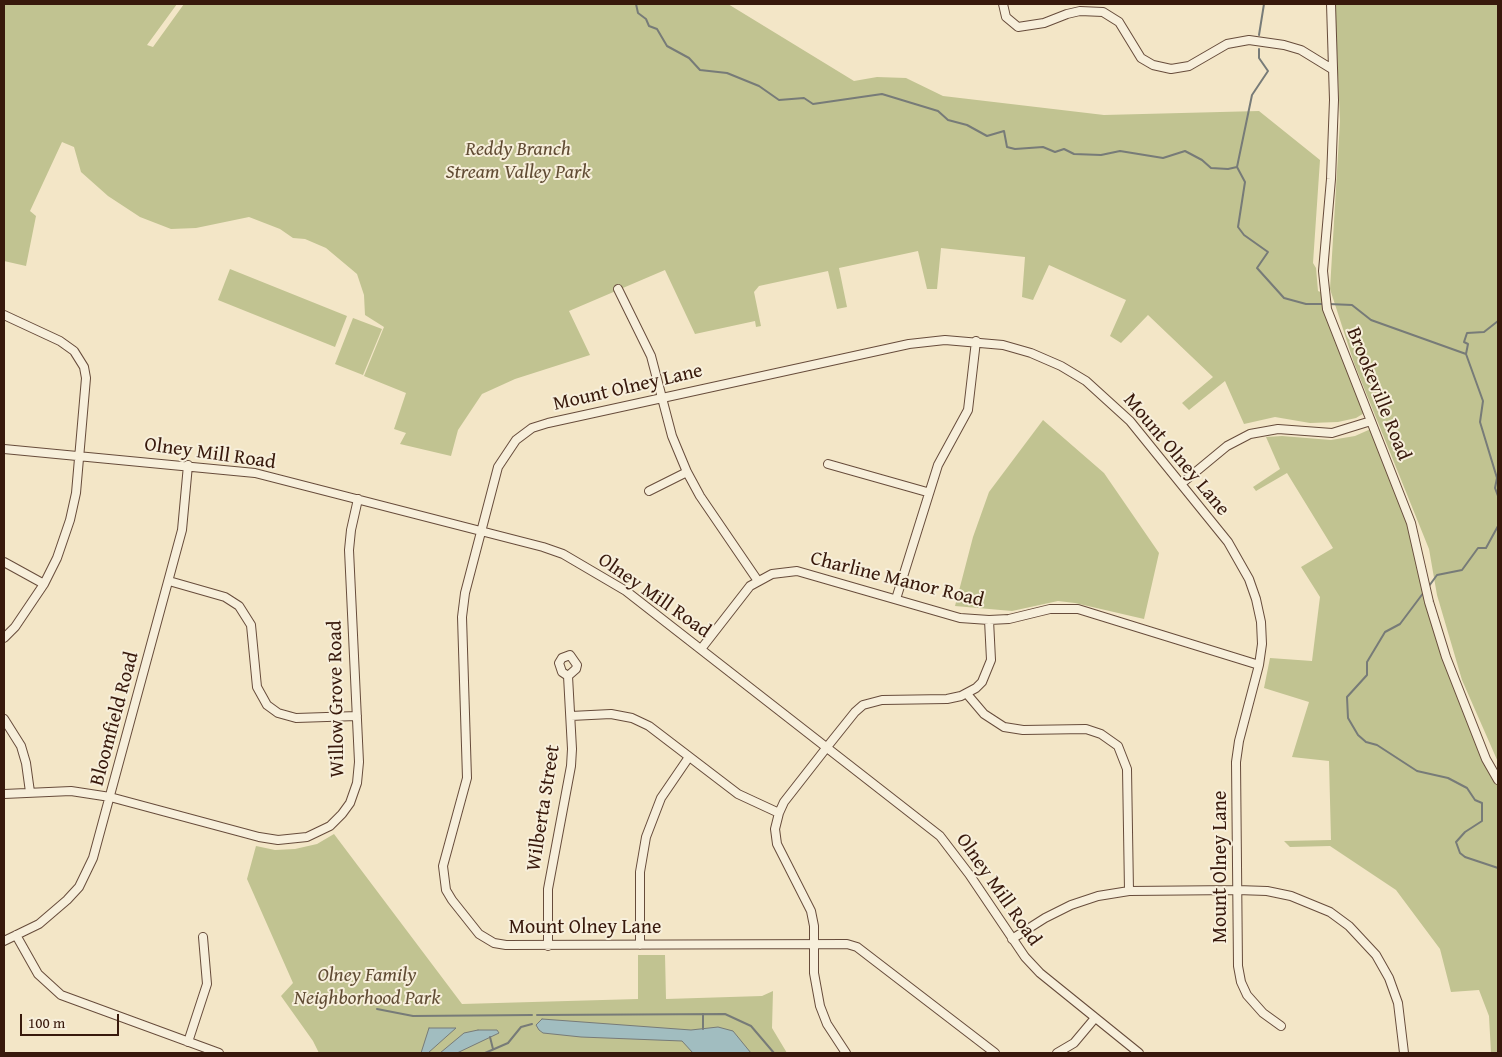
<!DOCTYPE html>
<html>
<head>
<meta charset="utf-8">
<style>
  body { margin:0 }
  #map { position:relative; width:1502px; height:1057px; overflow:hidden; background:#f3e6c7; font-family:"Gentium Book Plus",serif }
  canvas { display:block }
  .frame { position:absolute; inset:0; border:5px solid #38190c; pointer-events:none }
  .scale { position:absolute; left:20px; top:1014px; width:99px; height:22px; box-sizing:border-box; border:2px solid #38190c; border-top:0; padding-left:6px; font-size:15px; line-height:18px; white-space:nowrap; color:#38190c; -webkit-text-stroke:4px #f7efdb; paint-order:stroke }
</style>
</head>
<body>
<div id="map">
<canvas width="1502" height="1057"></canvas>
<div class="frame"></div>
<div class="scale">100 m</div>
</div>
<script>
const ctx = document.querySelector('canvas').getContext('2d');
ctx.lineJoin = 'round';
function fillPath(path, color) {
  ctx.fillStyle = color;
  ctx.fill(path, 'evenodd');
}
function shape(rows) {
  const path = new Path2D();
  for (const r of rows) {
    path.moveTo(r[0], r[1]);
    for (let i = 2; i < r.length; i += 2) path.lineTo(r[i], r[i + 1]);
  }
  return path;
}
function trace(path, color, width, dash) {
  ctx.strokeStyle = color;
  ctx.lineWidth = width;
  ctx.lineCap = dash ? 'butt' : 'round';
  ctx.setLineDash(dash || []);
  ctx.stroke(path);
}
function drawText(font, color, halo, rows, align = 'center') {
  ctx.font = font + ' "Gentium Book Plus",serif';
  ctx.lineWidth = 4;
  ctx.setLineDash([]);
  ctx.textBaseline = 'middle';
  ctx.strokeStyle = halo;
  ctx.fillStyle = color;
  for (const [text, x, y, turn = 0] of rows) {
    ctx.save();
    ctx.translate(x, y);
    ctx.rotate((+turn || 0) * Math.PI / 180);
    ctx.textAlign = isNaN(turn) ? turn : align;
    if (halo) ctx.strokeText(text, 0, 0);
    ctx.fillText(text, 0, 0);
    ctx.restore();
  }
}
const green = shape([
  [4,4,177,4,147,45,153,47,184,4,728,4,854,81,877,77,906,78,943,96,1104,115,1259,111,1320,160,1313,263,1316,268,1318,291,1323,293,1366,412,1356,418,1338,422,1310,423,1275,417,1244,424,1225,381,1189,410,1182,403,1213,377,1148,315,1121,343,1110,336,1126,300,1049,265,1033,300,1022,297,1025,257,941,248,937,289,927,289,918,251,839,268,847,307,837,309,828,271,759,286,754,292,761,326,756,327,755,321,695,334,665,270,569,311,590,355,515,379,482,394,458,430,451,456,400,444,406,433,394,429,406,393,364,376,384,327,365,315,364,295,357,274,326,248,305,239,293,238,280,229,249,217,196,228,171,229,140,217,108,196,81,172,74,147,62,142,30,211,36,216,26,266,4,261],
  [1335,4,1498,4,1498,762,1462,680,1437,595,1429,549,1354,363,1330,289,1340,121],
  [230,269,347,316,335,347,218,300],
  [353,318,382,329,363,375,335,364],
  [1043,420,1104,473,1159,553,1144,619,1075,603,1058,601,1012,611,955,606,973,537,989,492],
  [1373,428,1406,509,1433,620,1475,727,1486,749,1481,756,1498,785,1498,1053,1491,1053,1489,1016,1479,990,1451,992,1440,949,1396,890,1330,846,1290,847,1284,841,1331,840,1329,761,1292,757,1309,702,1264,688,1270,658,1312,661,1320,597,1301,567,1333,548,1287,473,1256,491,1253,487,1280,469,1266,437,1282,436,1331,440,1355,436],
  [334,834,462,1004,638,999,638,955,665,955,666,999,762,996,773,991,772,1028,787,1053,319,1053,313,1041,281,996,293,983,247,879,256,846,275,850,295,849,317,844]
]);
const water = shape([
  [542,1019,691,1030,718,1027,733,1031,751,1053,693,1053,682,1041,581,1037,543,1033,539,1030,536,1025,542,1019],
  [429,1028,456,1028,428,1053,421,1053,429,1028],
  [478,1030,497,1030,499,1033,457,1053,440,1053,464,1033,478,1030]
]);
const stream = shape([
  [636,4,638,13,646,19,649,26,657,29,667,46,689,58,700,70,727,73,759,86,779,100,804,98,813,104,882,94,938,111,948,120,967,125,987,136,1004,131,1007,147,1015,149,1043,147,1055,152,1064,149,1074,154,1101,155,1120,151,1163,158,1185,151,1202,160,1211,168,1228,169,1237,167],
  [1259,35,1264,4],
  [1259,49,1259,58,1268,71,1252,95,1237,167,1245,182,1238,227,1244,235,1268,252,1257,268,1284,298,1306,304,1324,304],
  [1329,304,1352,305,1371,320,1466,354,1483,401,1480,422,1497,478,1495,488,1498,496],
  [1466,354,1468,344,1464,342,1467,333,1484,332,1498,321],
  [1429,586,1437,575,1462,570,1478,548,1486,548,1498,526],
  [1424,592,1400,624,1385,632,1367,662,1367,675,1347,697,1348,718,1358,735,1366,742,1377,745,1417,771,1448,778,1467,788,1475,800,1482,803,1482,821,1465,832,1456,842,1460,853,1465,857,1498,868],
  [377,1009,413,1016,532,1015],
  [537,1015,725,1014,751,1026,774,1053],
  [703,1029,703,1014],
  [490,1037,493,1049],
  [485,1053,508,1043,521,1027,532,1024]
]);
const minor = shape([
  [1003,4,1006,17,1018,27,1044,23,1067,14,1080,11,1103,12,1119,22,1141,58,1153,65,1171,69,1189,66,1227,44,1249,40,1284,45,1301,50,1332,69],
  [1331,4,1334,100,1331,179,1323,271,1327,309,1411,523,1429,602,1446,657,1486,759,1498,780],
  [618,289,651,356,672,436,687,472,700,496,758,581],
  [4,315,60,341,74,351,84,367,86,378,76,493,70,520,57,558,44,584,15,627,4,638],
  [4,449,255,473,543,547,563,554,626,591,940,836,969,874,1025,957,1040,973,1139,1053],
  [828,464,927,492],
  [1181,484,1227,446,1250,434,1278,429,1332,433,1371,421],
  [649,491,687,472],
  [4,562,44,584],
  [169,581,225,597,239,606,251,625,257,687,267,705,278,713,296,718,357,716],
  [896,599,938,465,968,410,976,341],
  [701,649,750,586,772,574,797,571,960,618,989,620,1009,619,1050,609,1078,609,1259,665],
  [967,694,984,714,1004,727,1023,730,1086,729,1101,734,1118,746,1127,769,1129,891],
  [571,716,611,714,632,718,649,726,738,794,779,813],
  [4,719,21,746,26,763,30,792],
  [4,794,71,791,110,797,259,837,278,840,307,837,330,826,342,814,350,803,357,783,359,762,349,550,351,530,358,499],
  [16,935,38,974,61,995,219,1053],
  [1012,939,1045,918,1071,905,1098,896,1129,891,1237,890,1267,891,1291,896,1330,912,1349,926,1376,955,1389,978,1398,1003,1404,1053],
  [4,941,39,924,67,900,79,887,93,858,182,530,188,465],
  [640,945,640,872,646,837,661,798,689,757],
  [548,946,548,889,571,766,572,749,568,676,562,672,559,663,562,658,570,655,577,665,576,669,568,676],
  [188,1042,207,984,203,937],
  [846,1053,827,1024,820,1006,814,973,814,926,811,911,777,844,775,829,779,813,784,802,827,747,855,712,863,705,882,700,947,699,961,696,976,688,982,682,991,660,989,620],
  [995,1053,857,947,847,944,506,945,494,943,479,934,452,900,446,890,443,866,467,778,462,617,465,593,498,467,516,440,532,428,548,423,909,344,945,340,1003,345,1031,353,1061,366,1086,381,1130,421,1228,542,1249,579,1256,599,1261,622,1262,644,1259,665,1239,741,1236,762,1238,966,1241,982,1247,995,1263,1013,1281,1026],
  [1057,1053,1074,1043,1095,1018]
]);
const parkNames = [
  ["Reddy Branch",518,150],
  ["Stream Valley Park",518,173],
  ["Olney Family",367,976],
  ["Neighborhood Park",367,999]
];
const streetNames = [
  ["Mount Olney Lane",628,388,-13],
  ["Brookeville Road",1378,394,68],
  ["Olney Mill Road",210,454,8],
  ["Mount Olney Lane",1176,455,50],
  ["Charline Manor Road",897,580,14],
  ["Olney Mill Road",654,596,35],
  ["Willow Grove Road",337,699,-91],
  ["Bloomfield Road",115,719,-75],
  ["Wilberta Street",544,808,-81],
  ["Mount Olney Lane",1221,867,-90],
  ["Olney Mill Road",998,890,55],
  ["Mount Olney Lane",585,928]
];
fillPath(green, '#c1c391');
fillPath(water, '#a1bdc0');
trace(water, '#777b78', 1);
trace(stream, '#777b78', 2);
trace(minor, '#674c3b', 10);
trace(minor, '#f7efdb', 8);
drawText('italic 20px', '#614c34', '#f7efdb', parkNames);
drawText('20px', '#38190c', '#f7efdb', streetNames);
</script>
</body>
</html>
